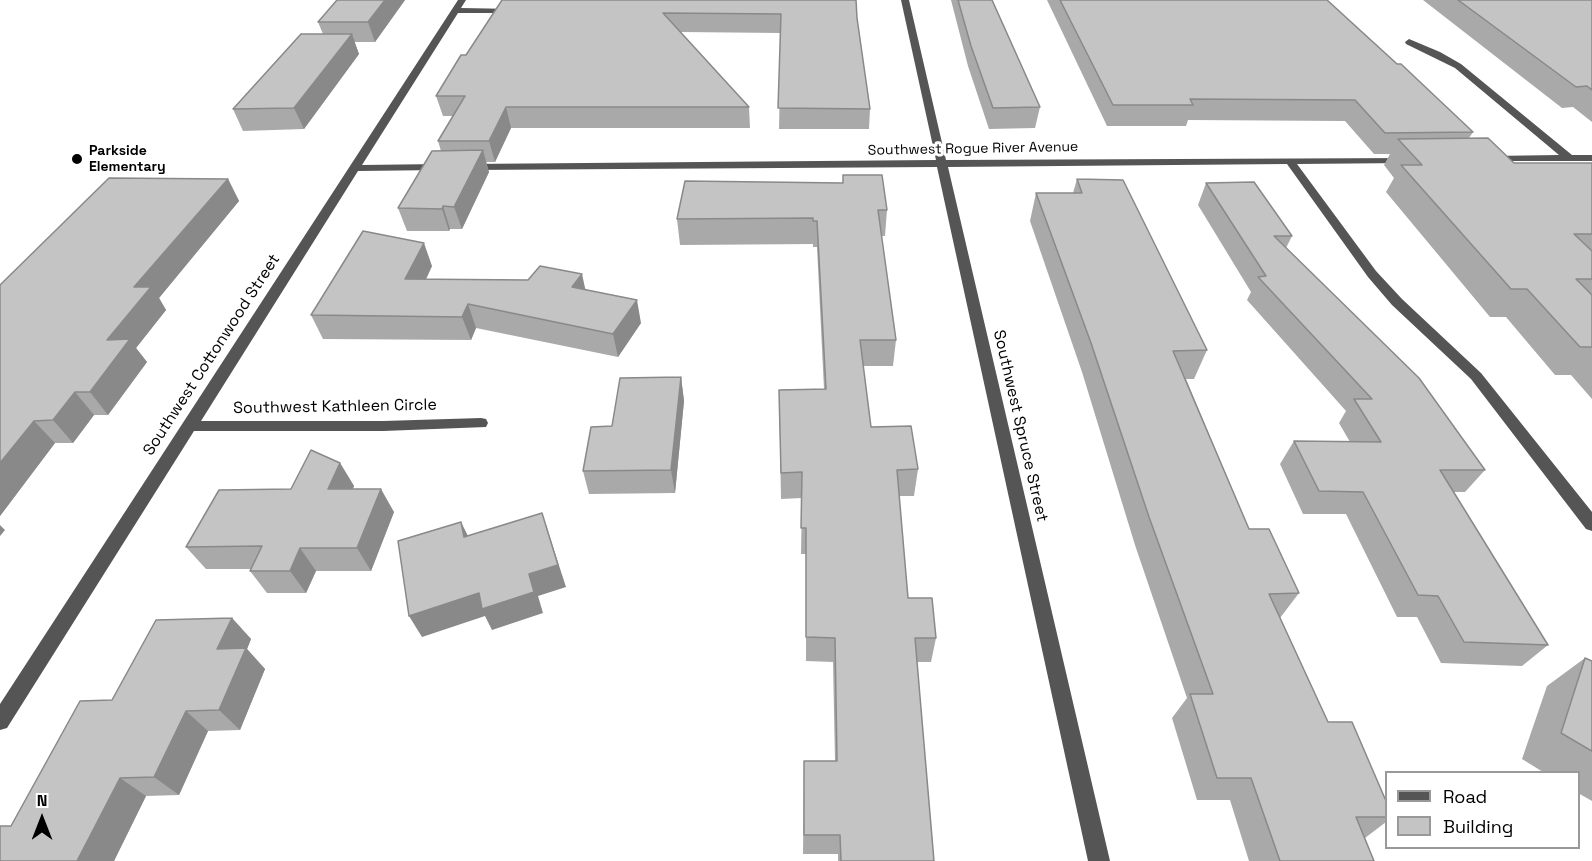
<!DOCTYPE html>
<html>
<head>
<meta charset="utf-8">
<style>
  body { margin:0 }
  #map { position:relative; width:1592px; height:861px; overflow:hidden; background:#fff; font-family:"Space Grotesk",sans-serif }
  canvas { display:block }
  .legend { position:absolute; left:1385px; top:771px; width:195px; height:78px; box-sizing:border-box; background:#fff; border:2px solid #999; margin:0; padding:8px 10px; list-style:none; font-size:18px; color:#000 }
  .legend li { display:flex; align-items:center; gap:12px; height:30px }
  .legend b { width:30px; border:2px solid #999 }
  .north { position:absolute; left:12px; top:789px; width:60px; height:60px; -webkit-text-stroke:4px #fff; paint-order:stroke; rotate:0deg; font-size:16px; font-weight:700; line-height:24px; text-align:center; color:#000 }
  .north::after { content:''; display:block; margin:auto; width:21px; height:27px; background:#000; clip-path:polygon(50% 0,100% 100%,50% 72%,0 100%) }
</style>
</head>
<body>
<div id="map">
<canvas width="1592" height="861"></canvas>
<ul class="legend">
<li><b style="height:8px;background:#555"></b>Road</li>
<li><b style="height:16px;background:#c4c4c4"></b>Building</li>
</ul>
<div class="north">N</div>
</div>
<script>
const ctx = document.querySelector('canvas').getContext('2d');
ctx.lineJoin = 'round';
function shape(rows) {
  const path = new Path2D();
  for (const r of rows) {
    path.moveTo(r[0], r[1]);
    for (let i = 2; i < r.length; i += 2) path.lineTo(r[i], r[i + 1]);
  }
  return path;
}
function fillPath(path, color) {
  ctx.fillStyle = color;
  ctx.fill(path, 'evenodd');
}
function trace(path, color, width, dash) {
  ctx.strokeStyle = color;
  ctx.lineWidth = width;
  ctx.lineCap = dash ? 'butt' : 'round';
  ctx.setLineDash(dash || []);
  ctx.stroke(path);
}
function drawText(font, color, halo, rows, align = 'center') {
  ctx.font = font + ' "Space Grotesk",sans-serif';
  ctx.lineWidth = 6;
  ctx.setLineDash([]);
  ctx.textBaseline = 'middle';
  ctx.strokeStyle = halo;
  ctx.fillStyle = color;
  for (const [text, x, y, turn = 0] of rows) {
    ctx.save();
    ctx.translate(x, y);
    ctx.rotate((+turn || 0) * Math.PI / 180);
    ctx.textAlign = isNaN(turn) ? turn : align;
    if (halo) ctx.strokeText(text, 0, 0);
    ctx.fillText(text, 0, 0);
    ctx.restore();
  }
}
const minor = shape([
  [458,0,466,0,461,8,515,9,519,11,515,13,458,13,362,165,441,164,446,167,441,170,358,171,201,421,383,421,481,418,486,419,488,423,486,427,383,431,194,431,7,728,0,730,0,704,458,0],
  [901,0,909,0,946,160,1411,158,1412,160,1407,163,1297,164,1376,271,1402,299,1481,373,1592,512,1592,531,1586,529,1471,379,1392,305,1368,277,1287,164,948,167,1110,861,1088,861,937,167,468,170,463,167,468,164,936,160,901,0],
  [1409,39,1440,52,1461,64,1572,155,1592,155,1592,161,1487,161,1486,159,1491,156,1559,155,1455,68,1406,44,1405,42,1409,39]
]);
const wall = shape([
  [337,0,405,0,375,42,354,42,359,54,304,129,243,131,233,109,323,34,318,22],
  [502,0,856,0,857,18,870,109,869,129,779,129,781,33,680,32,749,107,750,128,511,128,495,162,486,162,489,172,462,229,450,229,449,231,407,231,398,208,441,151,438,141,453,116,443,116,436,96,466,55],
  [951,0,992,0,1040,107,1035,128,989,129,968,66],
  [1047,0,1327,0,1473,132,1469,138,1514,163,1592,163,1592,399,1571,375,1555,375,1506,317,1490,317,1386,192,1394,178,1384,165,1390,154,1374,154,1345,121,1188,120,1186,126,1107,126],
  [1423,0,1592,0,1592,122,1573,107,1562,108],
  [843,175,887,210,885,236,881,236,896,340,893,366,863,366,871,427,918,469,914,496,899,496,908,598,936,638,931,662,917,662,934,861,838,861,838,854,803,854,804,761,835,761,833,662,806,661,806,554,801,554,802,498,781,499,779,390,824,389,817,247,813,247,813,244,680,245,677,219,843,183],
  [228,179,239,201,159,298,166,310,136,348,147,362,108,415,94,415,73,443,55,443,0,516,0,285],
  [1077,179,1207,350,1194,379,1186,379,1249,529,1299,593,1280,618,1328,722,1386,801,1386,822,1365,838,1374,861,1249,861,1230,800,1197,800,1172,718,1187,698,1135,545,1082,372,1030,221,1036,193,1073,193],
  [1206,183,1292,236,1286,248,1485,470,1465,492,1454,492,1548,645,1522,666,1441,663,1417,617,1397,617,1346,514,1303,514,1280,464,1294,441,1350,442,1339,423,1346,411,1247,300,1251,292,1198,205],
  [432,266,426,280,528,280,585,289,641,323,618,357,476,328,471,340,323,339,311,315],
  [681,377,684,401,675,493,589,494,583,471,612,426],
  [340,463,354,486,353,489,394,512,371,571,316,571,306,593,267,593,250,571,251,569,206,569,186,547],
  [232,618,251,639,247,649,265,669,240,730,208,731,179,795,146,796,114,861,0,861,11,826,112,700],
  [1585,658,1592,661,1592,801,1578,793,1578,772,1543,772,1522,759,1547,686]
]);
const shadedWall = shape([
  [385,0,405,0,375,42,368,22],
  [352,34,359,54,304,129,294,108],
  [506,107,511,128,495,162,489,141],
  [483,150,489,172,462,229,454,207],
  [228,179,239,201,159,298,166,310,136,348,147,362,108,415,90,392,107,340,134,287],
  [443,206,450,229,449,231,442,209],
  [424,243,432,266,414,302,405,279],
  [582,274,587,297,572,287],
  [637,300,641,323,618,357,613,334],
  [468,304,476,328,471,340,462,317],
  [681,377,684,401,675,493,671,470],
  [75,392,94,415,73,443,53,420],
  [34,421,55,443,0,516,0,463],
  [340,463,354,486,342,512,328,489],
  [381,489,394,512,371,571,357,548],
  [542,513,566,587,538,596,543,613,492,630,485,616,422,637,409,616,529,574],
  [461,522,472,544,464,537],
  [0,525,5,530,0,536],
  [300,548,316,571,306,593,290,571],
  [232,618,251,639,247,649,265,669,240,730,219,710,217,649],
  [186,711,208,731,179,795,154,777],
  [120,778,146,796,114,861,77,861]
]);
const building = shape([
  [337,0,385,0,368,22,318,22,337,0],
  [502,0,856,0,857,18,870,109,778,108,781,14,663,13,749,107,506,107,489,141,438,141,465,96,436,96,461,55,466,55,502,0],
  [958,0,992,0,1040,107,993,108,971,46,958,0],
  [1060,0,1327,0,1397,64,1401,64,1473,132,1385,133,1355,100,1190,99,1193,105,1113,105,1060,0],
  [1458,0,1592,0,1592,90,1587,86,1576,87,1458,0],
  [301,34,352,34,294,108,233,109,301,34],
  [1488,138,1514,163,1592,163,1592,234,1574,234,1592,251,1592,279,1576,279,1592,295,1592,347,1580,347,1527,289,1511,289,1401,165,1422,165,1398,139,1488,138],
  [483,150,454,207,443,206,442,209,398,208,432,151,483,150],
  [843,175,882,175,887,210,878,210,896,340,860,340,871,427,911,426,918,469,897,470,908,598,932,598,936,638,915,638,934,861,841,861,840,835,804,835,804,761,837,761,835,638,806,637,806,528,801,528,802,472,781,473,779,390,826,389,817,221,813,221,813,218,677,219,685,181,843,183,843,175],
  [109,178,228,179,134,287,151,287,107,340,130,339,90,392,75,392,53,420,34,421,0,463,0,285,109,178],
  [1077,179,1123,180,1207,350,1173,351,1249,529,1269,529,1299,593,1269,594,1328,722,1352,722,1386,801,1386,817,1356,817,1374,861,1280,861,1251,778,1217,778,1190,694,1213,694,1149,517,1091,343,1036,193,1082,193,1077,179],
  [1254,182,1292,236,1274,236,1419,378,1485,470,1440,470,1548,645,1464,642,1438,596,1418,595,1363,492,1319,491,1294,441,1381,442,1354,399,1372,399,1258,277,1266,276,1206,183,1254,182],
  [363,231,424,243,405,279,528,280,540,266,582,274,572,287,637,300,613,334,468,304,462,317,311,315,363,231],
  [681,377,671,470,583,471,591,427,612,426,620,378,681,377],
  [311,450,340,463,328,489,381,489,357,548,300,548,290,571,250,571,262,546,186,547,219,490,291,489,311,450],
  [542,513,558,565,529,574,534,592,482,609,479,593,409,616,398,541,461,522,464,537,542,513],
  [232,618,217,649,246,648,219,710,186,711,154,777,120,778,77,861,0,861,0,826,11,826,80,701,112,700,156,620,232,618],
  [1585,658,1592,661,1592,751,1561,733,1585,658]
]);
const markers = [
  [77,159,6,"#000"]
];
const farStreetnames = [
  ["Southwest Rogue River Avenue",973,149,-1]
];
const farPoinames = [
  ["Parkside",89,151],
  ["Elementary",89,167]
];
const streetNames = [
  ["Southwest Cottonwood Street",212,355,-57],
  ["Southwest Kathleen Circle",335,407,-1],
  ["Southwest Spruce Street",1020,426,77]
];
fillPath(minor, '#555');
fillPath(wall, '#a9a9a9');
fillPath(shadedWall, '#898989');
fillPath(building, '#c4c4c4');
trace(building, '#898989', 1.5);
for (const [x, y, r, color] of markers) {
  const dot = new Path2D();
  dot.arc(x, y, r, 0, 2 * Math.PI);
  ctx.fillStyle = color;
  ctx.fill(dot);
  trace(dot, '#fff', 2);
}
drawText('14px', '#000', '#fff', farStreetnames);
drawText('bold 14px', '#000', '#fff', farPoinames, 'left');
drawText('16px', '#000', '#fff', streetNames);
</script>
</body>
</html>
